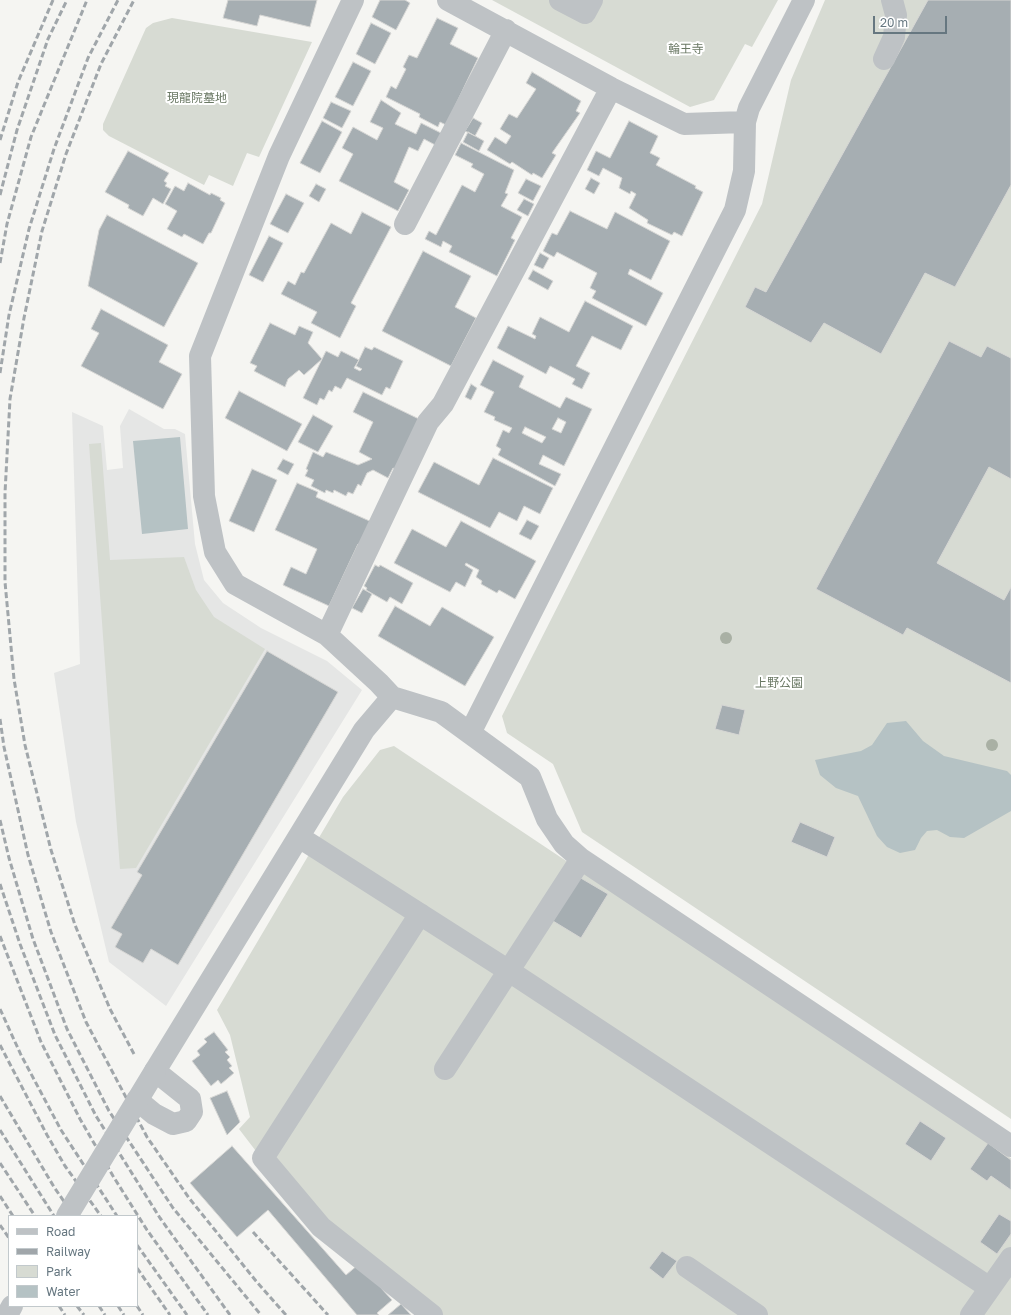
<!DOCTYPE html>
<html>
<head>
<meta charset="utf-8">
<style>
  body { margin:0 }
  #map { position:relative; width:1011px; height:1315px; overflow:hidden; background:#f5f5f2; font-family:"Golos Text",sans-serif }
  canvas { display:block }
  .legend { position:absolute; left:8px; top:1215px; width:130px; height:92px; box-sizing:border-box; background:#fff; border:1px solid #c2c9cc; margin:0; padding:5px 7px; list-style:none; font-size:12px; color:#667780 }
  .legend li { display:flex; align-items:center; gap:8px; height:20px }
  .legend b { width:20px; border:1px solid #c2c9cc }
  .scale { position:absolute; left:873px; top:16px; width:74px; height:18px; box-sizing:border-box; border:2px solid #667780; border-top:0; padding-left:5px; font-size:12px; line-height:14px; white-space:nowrap; color:#667780; -webkit-text-stroke:3px #fff; paint-order:stroke }
</style>
</head>
<body>
<div id="map">
<canvas width="1011" height="1315"></canvas>
<ul class="legend">
<li><b style="height:5px;background:#bec2c5"></b>Road</li>
<li><b style="height:5px;background:#a0a6aa"></b>Railway</li>
<li><b style="height:11px;background:#d7dbd3"></b>Park</li>
<li><b style="height:11px;background:#b5c2c4"></b>Water</li>
</ul>
<div class="scale">20 m</div>
</div>
<script>
const ctx = document.querySelector('canvas').getContext('2d');
ctx.lineJoin = 'round';
function fillPath(path, color) {
  ctx.fillStyle = color;
  ctx.fill(path, 'evenodd');
}
function shape(rows) {
  const path = new Path2D();
  for (const r of rows) {
    path.moveTo(r[0], r[1]);
    for (let i = 2; i < r.length; i += 2) path.lineTo(r[i], r[i + 1]);
  }
  return path;
}
function trace(path, color, width, dash) {
  ctx.strokeStyle = color;
  ctx.lineWidth = width;
  ctx.lineCap = dash ? 'butt' : 'round';
  ctx.setLineDash(dash || []);
  ctx.stroke(path);
}
function drawText(font, color, halo, rows, align = 'center') {
  ctx.font = font + ' "Golos Text","Noto Sans JP",sans-serif';
  ctx.lineWidth = 4;
  ctx.setLineDash([]);
  ctx.textBaseline = 'middle';
  ctx.strokeStyle = halo;
  ctx.fillStyle = color;
  for (const [text, x, y, turn = 0] of rows) {
    ctx.save();
    ctx.translate(x, y);
    ctx.rotate((+turn || 0) * Math.PI / 180);
    ctx.textAlign = isNaN(turn) ? turn : align;
    if (halo) ctx.strokeText(text, 0, 0);
    ctx.fillText(text, 0, 0);
    ctx.restore();
  }
}
const built = shape([
  [129,409,164,429,175,429,185,434,195,544,204,580,223,603,261,628,327,661,362,690,166,1006,109,962,76,822,54,673,80,664,72,412,103,426,107,470,123,468,120,426]
]);
const green = shape([
  [492,0,778,0,752,47,745,44,714,100,690,107],
  [825,0,1011,0,1011,1119,582,832,553,764,507,733,502,716,762,204,791,80],
  [172,18,312,42,259,157,247,153,233,186,209,175,204,185,109,136,103,130,103,124,146,28,153,23],
  [101,443,110,560,184,557,196,590,214,617,265,649,136,868,120,869,89,444],
  [394,746,1011,1158,1011,1315,422,1315,318,1232,239,1129,250,1117,230,1035,217,1010,343,797,380,750]
]);
const water = shape([
  [180,437,188,529,142,534,133,441],
  [906,721,923,741,944,756,1007,771,1011,775,1011,811,964,838,950,837,937,830,927,831,921,838,915,850,900,853,887,847,877,836,858,796,836,788,820,775,815,760,861,751,872,745,887,723]
]);
const building = shape([
  [228,0,317,0,310,27,260,15,257,26,223,18,228,0],
  [380,0,405,0,410,3,396,30,372,17,380,0],
  [928,0,1011,0,1011,185,955,287,925,273,881,354,824,323,811,343,745,307,755,287,766,292,928,0],
  [437,18,458,28,450,44,478,58,446,125,440,122,438,127,419,117,420,114,386,97,391,86,396,89,406,69,403,67,409,55,417,58,437,18],
  [371,23,391,33,375,64,356,54,371,23],
  [353,62,371,71,353,106,335,97,353,62],
  [532,72,581,101,576,111,580,113,552,153,556,155,542,178,533,173,532,175,512,162,510,164,487,150,495,137,506,144,511,136,500,129,509,114,517,118,536,89,526,83,532,72],
  [381,100,401,113,395,124,416,134,421,123,443,134,437,146,424,139,418,151,409,147,394,182,409,190,398,211,339,181,353,154,342,148,353,127,377,140,383,128,370,122,381,100],
  [331,102,351,111,342,128,323,118,331,102],
  [473,118,482,123,475,136,465,131,473,118],
  [322,121,342,132,320,173,300,163,322,121],
  [629,121,658,136,650,153,660,158,656,165,696,186,695,188,703,192,682,236,674,232,672,235,647,223,648,220,629,208,636,194,631,191,630,194,619,188,622,178,603,168,599,176,587,170,596,151,610,158,629,121],
  [468,132,484,141,479,151,463,142,468,132],
  [461,143,514,170,505,193,508,194,501,206,522,217,511,238,515,240,497,276,449,252,452,246,443,241,441,247,425,239,429,231,436,235,462,185,475,192,484,174,471,167,473,164,455,155,461,143],
  [128,151,169,173,164,181,167,183,165,186,171,189,163,204,153,198,143,216,128,208,129,205,105,192,128,151],
  [591,178,600,183,594,194,585,189,591,178],
  [526,179,541,186,533,201,518,193,526,179],
  [188,183,210,195,211,193,221,198,220,200,225,203,211,233,209,233,203,244,184,234,182,237,167,229,177,211,165,204,175,186,184,191,188,183],
  [316,184,326,189,319,202,309,196,316,184],
  [286,194,304,203,288,233,270,224,286,194],
  [524,199,534,204,528,216,517,210,524,199],
  [570,211,607,229,615,212,670,241,651,280,630,269,628,274,663,293,646,326,592,298,596,291,590,288,597,273,557,252,554,257,543,251,552,233,557,235,570,211],
  [362,212,391,227,351,303,356,306,340,338,311,323,317,312,281,294,288,281,295,285,301,272,304,273,331,223,351,234,362,212],
  [107,215,198,263,164,327,88,286,99,230,107,215],
  [269,236,283,243,263,282,249,275,269,236],
  [423,251,471,276,455,307,476,318,451,366,382,331,423,251],
  [540,253,549,258,543,269,534,265,540,253],
  [533,270,553,281,548,290,528,279,533,270],
  [585,301,633,326,621,350,592,336,576,366,590,373,582,389,572,384,575,379,550,366,546,374,497,348,508,326,535,339,536,336,532,334,540,317,569,332,585,301],
  [101,309,168,345,159,362,182,374,163,409,81,366,99,333,91,329,101,309],
  [270,323,295,335,299,326,313,332,308,343,322,359,304,375,299,370,288,379,285,387,254,371,257,366,250,363,270,323],
  [949,341,981,357,987,346,1011,358,1011,479,989,467,937,563,1004,600,1011,587,1011,683,907,628,903,635,816,589,949,341],
  [365,347,372,350,374,347,403,361,390,389,386,387,382,395,347,378,341,389,335,386,332,392,329,390,324,400,320,398,317,405,303,398,326,351,338,357,341,351,359,360,354,368,360,371,362,369,356,366,365,347],
  [493,360,524,376,519,387,560,408,566,397,592,409,564,466,543,455,539,464,561,474,555,486,498,455,501,449,496,446,503,430,509,433,512,428,494,420,495,417,484,412,494,392,480,385,493,360],
  [558,418,566,422,561,433,552,429,558,418],
  [525,427,546,437,542,443,522,433,525,427],
  [471,384,477,388,471,400,465,397,471,384],
  [239,391,302,424,287,451,225,418,239,391],
  [363,392,419,419,395,469,393,468,388,478,373,470,367,473,361,486,358,484,353,494,348,492,346,496,334,490,333,493,326,490,325,493,311,486,314,480,305,476,308,470,306,469,313,452,323,457,326,452,358,465,372,459,359,452,373,422,353,412,363,392],
  [313,415,333,426,318,452,298,442,313,415],
  [493,458,553,488,540,514,524,506,517,521,499,512,490,528,418,492,434,462,479,485,493,458],
  [283,459,294,464,288,475,277,469,283,459],
  [252,469,277,480,254,532,229,521,252,469],
  [297,483,318,492,316,497,374,523,363,546,358,544,329,606,283,585,291,567,306,574,317,549,275,530,297,483],
  [527,520,539,526,531,540,519,534,527,520],
  [461,521,536,561,515,599,499,590,497,593,481,584,482,581,476,577,479,570,466,563,465,565,473,570,465,587,456,582,450,592,394,563,412,529,446,547,461,521],
  [375,565,379,567,380,565,413,583,402,604,390,597,387,602,366,590,367,588,364,586,375,565],
  [363,589,372,594,362,613,352,608,363,589],
  [395,606,430,626,442,607,494,637,465,686,378,636,395,606],
  [267,651,338,692,178,965,151,949,143,963,115,947,122,934,111,928,142,875,137,872,267,651],
  [722,705,745,710,739,735,715,729,722,705],
  [800,822,835,837,827,857,791,842,800,822],
  [579,877,608,894,581,938,553,921,579,877],
  [214,1032,228,1050,225,1052,230,1057,227,1060,232,1066,229,1068,234,1073,221,1084,218,1080,211,1086,192,1061,200,1055,197,1051,207,1042,204,1039,214,1032],
  [227,1091,240,1122,227,1135,210,1098,227,1091],
  [920,1121,946,1138,931,1161,905,1144,920,1121],
  [988,1143,1011,1160,1011,1190,991,1176,987,1181,970,1169,988,1143],
  [232,1146,346,1275,359,1264,392,1300,377,1313,379,1315,357,1315,268,1210,237,1237,190,1183,232,1146],
  [999,1214,1011,1221,1011,1234,997,1254,980,1242,999,1214],
  [662,1251,677,1261,663,1279,649,1268,662,1251],
  [401,1304,411,1315,388,1315,401,1304]
]);
const minor = shape([
  [353,0,279,156,200,356,204,496,215,552,235,584,327,635,379,683,392,697,441,712,530,777,547,819,564,844,581,859,1011,1146],
  [448,0,611,88,684,124,745,122],
  [560,0,585,13,592,0],
  [884,59,894,37,896,15,892,0],
  [405,224,506,30],
  [327,635,428,422,443,404,611,88],
  [470,733,735,210,744,171,745,122,749,108,804,0],
  [299,837,509,971,990,1288],
  [420,914,263,1158,321,1227,432,1315],
  [445,1069,581,859],
  [137,1100,154,1114,173,1124,186,1121,192,1112,190,1099,155,1071,364,730,392,697],
  [687,1267,757,1315],
  [7,1315,12,1306],
  [971,1315,1011,1258]
]);
const rail = shape([
  [0,140,18,82,53,0],
  [0,195,17,130,48,39,67,0],
  [0,263,7,224,31,137,87,0],
  [0,373,9,315,29,229,54,149,88,58,118,0],
  [0,719,4,747,28,855,51,932,86,1022,147,1137,189,1198,256,1281,286,1315],
  [0,820,9,858,33,939,67,1029,109,1111,173,1208,261,1315],
  [0,884,20,944,55,1035,96,1116,160,1218,230,1315],
  [0,936,41,1042,80,1119,113,1176,147,1230,208,1315],
  [0,1009,21,1055,61,1130,117,1216],
  [0,1045,47,1135,65,1166,101,1216],
  [134,1054,110,1009,75,925,51,850,25,745,14,679,5,582,5,493,10,399,24,318,42,231,66,154,101,64,134,0],
  [0,1096,54,1187,74,1216],
  [0,1130,54,1216],
  [0,1163,35,1216],
  [0,1196,13,1216],
  [0,1225,9,1238],
  [253,1232,328,1315],
  [137,1245,187,1315],
  [137,1268,170,1315],
  [59,1306,65,1315],
  [77,1306,84,1315],
  [99,1306,105,1315],
  [118,1306,124,1315],
  [137,1306,143,1315]
]);
const minorBridge = shape([
  [67,1216,155,1071]
]);
const trees = [
  [726,638],
  [992,745]
];
const parkNames = [
  ["輪王寺",686,49],
  ["現龍院墓地",197,98],
  ["上野公園",779,683]
];
fillPath(built, '#e5e6e5');
fillPath(green, '#d7dbd3');
fillPath(water, '#b5c2c4');
fillPath(building, '#a6aeb2');
trace(building, '#d6d6d4', 1);
trace(minor, '#bec2c5', 22);
trace(rail, '#a0a6aa', 3, [6, 3]);
trace(minorBridge, '#bec2c5', 22);
ctx.fillStyle = '#a9b0a4';
for (const [x, y] of trees) {
  ctx.beginPath();
  ctx.arc(x, y, 6, 0, 2 * Math.PI);
  ctx.fill();
}
drawText('12px', '#6a7864', '#fff', parkNames);
</script>
</body>
</html>
